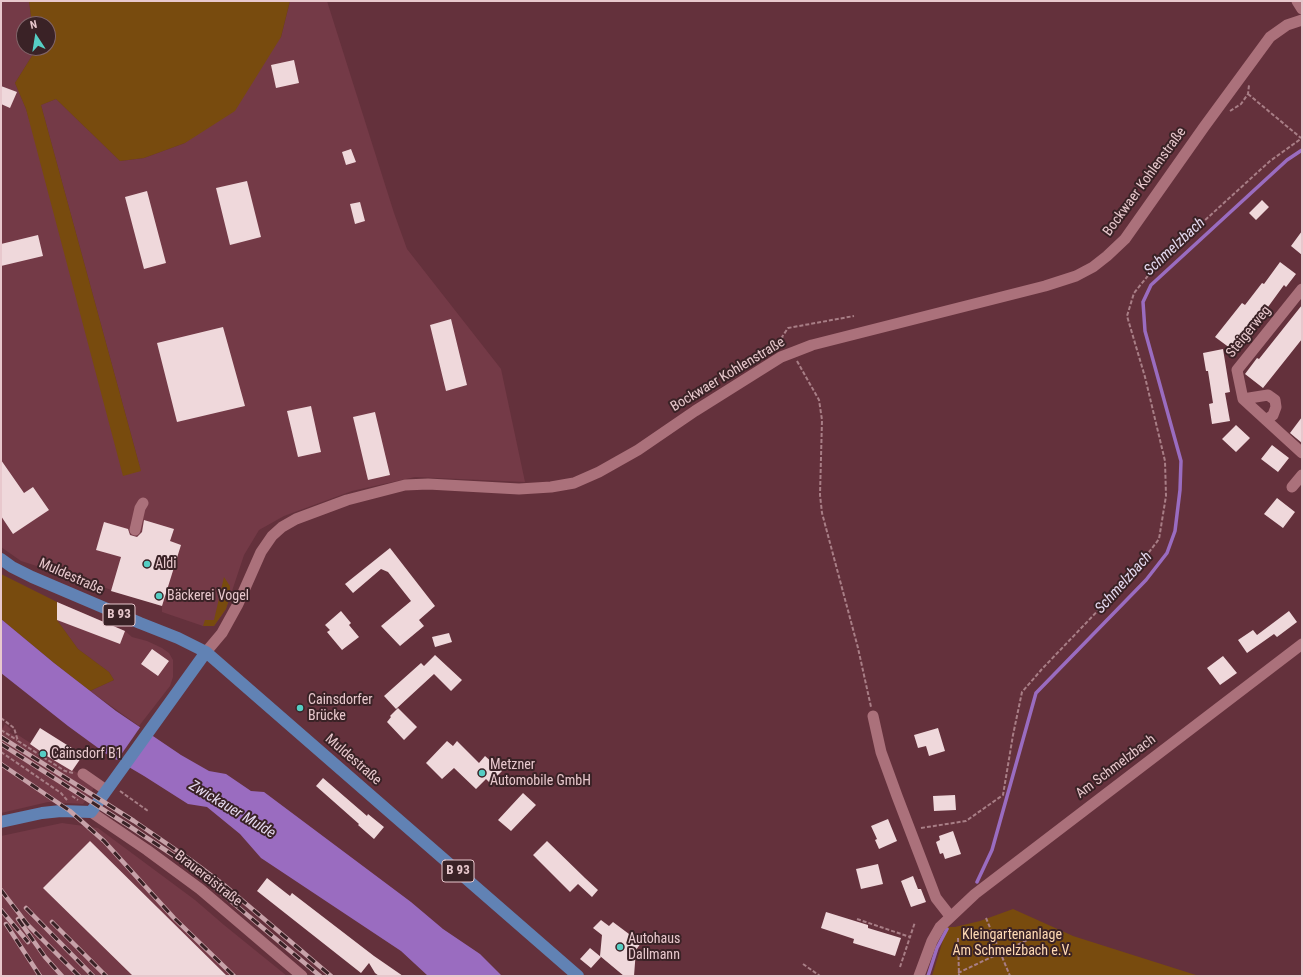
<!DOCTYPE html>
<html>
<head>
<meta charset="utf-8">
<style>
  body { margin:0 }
  #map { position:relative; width:1303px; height:977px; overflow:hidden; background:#64313c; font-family:"Roboto Condensed",sans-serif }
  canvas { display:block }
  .frame { position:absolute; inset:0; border:2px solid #e8c8cd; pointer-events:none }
  .north { position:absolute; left:16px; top:16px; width:40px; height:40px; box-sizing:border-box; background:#3a2226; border:1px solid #806469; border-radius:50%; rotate:348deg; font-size:11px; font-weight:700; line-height:16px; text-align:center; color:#e8c8cd }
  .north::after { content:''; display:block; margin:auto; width:14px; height:18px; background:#56cec4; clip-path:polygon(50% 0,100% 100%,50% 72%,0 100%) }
</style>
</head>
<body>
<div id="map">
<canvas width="1303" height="977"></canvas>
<div class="frame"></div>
<div class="north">N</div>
</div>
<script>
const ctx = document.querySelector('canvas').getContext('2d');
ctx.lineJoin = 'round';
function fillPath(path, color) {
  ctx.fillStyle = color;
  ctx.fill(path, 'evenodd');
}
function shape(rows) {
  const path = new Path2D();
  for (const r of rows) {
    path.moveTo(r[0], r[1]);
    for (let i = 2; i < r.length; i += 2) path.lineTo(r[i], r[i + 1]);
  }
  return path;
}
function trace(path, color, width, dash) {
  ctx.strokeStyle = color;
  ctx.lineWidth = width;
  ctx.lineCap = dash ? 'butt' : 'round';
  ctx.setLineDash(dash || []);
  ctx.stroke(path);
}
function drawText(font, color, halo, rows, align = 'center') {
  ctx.font = font + ' "Roboto Condensed",sans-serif';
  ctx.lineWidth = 4;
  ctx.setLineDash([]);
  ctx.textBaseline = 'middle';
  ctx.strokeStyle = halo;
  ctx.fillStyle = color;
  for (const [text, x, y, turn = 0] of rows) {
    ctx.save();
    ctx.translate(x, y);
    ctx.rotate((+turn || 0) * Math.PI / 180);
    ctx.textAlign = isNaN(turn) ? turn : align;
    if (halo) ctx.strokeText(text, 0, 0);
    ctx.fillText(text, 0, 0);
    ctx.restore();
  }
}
const built = shape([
  [1,1,29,1,32,24,24,24,24,48,35,48,35,51,15,83,26,109,141,471,41,105,56,99,120,161,144,158,185,143,281,37,290,1,327,1,394,213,407,249,501,369,525,482,415,477,352,491,284,516,259,530,244,555,226,609,214,626,203,626,162,612,162,606,21,561,1,547],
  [57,602,125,631,132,637,147,641,162,648,169,653,173,660,173,677,170,686,139,726,90,691,114,680,109,672,78,649,57,620],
  [5,724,11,729,9,732,15,736,18,735,96,785,83,804,48,802,1,813,1,727,3,728],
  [62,823,98,828,195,900,224,925,287,976,1,976,1,836]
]);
const green = shape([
  [29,1,290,1,281,37,235,111,185,143,144,158,120,161,56,99,41,105,141,471,123,476,26,109,15,83,35,51,35,48,48,48,48,24,32,24],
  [1,574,57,602,57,620,78,649,109,672,114,680,90,691,54,663,1,619],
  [224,577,230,586,230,596,226,609,214,626,203,626,205,620,214,620],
  [1013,909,1073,936,1199,976,932,976,947,927,955,927,980,921]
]);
const water = shape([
  [1,619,54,663,116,711,181,755,209,771,226,774,251,791,264,792,411,902,443,929,480,954,502,976,428,976,401,951,261,858,240,834,207,807,188,804,144,776,105,753,68,726,1,673]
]);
const pier = shape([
  [141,726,153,734,128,769,116,762]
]);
const stream = shape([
  [977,882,992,850,1036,693,1146,580,1167,553,1175,531,1180,490,1181,461,1145,331,1143,302,1151,285,1287,160,1302,150],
  [928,976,937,948,947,929]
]);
const building = shape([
  [294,60,299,83,276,88,271,65],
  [1,86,17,92,10,108,1,104],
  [351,149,356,162,346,165,342,152],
  [247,181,261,237,230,245,216,188],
  [147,191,166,263,144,269,125,197],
  [1262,200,1269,207,1256,220,1249,213],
  [360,202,365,221,355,224,350,204],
  [1302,231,1302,255,1291,246],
  [38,235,43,256,1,266,1,244],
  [1280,262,1296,274,1286,287,1284,285,1268,307,1266,306,1234,351,1215,337,1242,303,1245,305,1262,283,1264,284],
  [1302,305,1302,339,1263,388,1245,374,1257,358,1259,359],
  [451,319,467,385,446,391,430,325],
  [223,327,245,406,177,422,157,343],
  [1223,349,1230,392,1225,393,1230,421,1212,424,1209,404,1213,403,1208,371,1206,371,1203,353],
  [311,406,321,452,298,457,287,411],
  [375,412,390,475,368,480,353,417],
  [1302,417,1302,443,1290,433],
  [1236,425,1250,438,1236,452,1222,439],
  [1272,445,1289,458,1278,472,1261,459],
  [1,460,24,493,33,487,49,510,13,534,1,516],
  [1277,498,1295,512,1283,528,1264,514],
  [144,520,174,529,170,541,181,545,162,606,111,591,121,557,96,550,104,522,128,529,130,535,137,537,142,532],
  [390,548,435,606,419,620,424,626,400,646,381,626,411,601,388,572,381,569,353,593,345,584],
  [57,602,125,631,120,644,57,620],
  [341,611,351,623,349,625,359,637,342,650,327,632,330,630,325,625],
  [1289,611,1297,622,1277,637,1274,634,1247,653,1238,640,1253,630,1257,635],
  [449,633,452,642,435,647,432,637],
  [152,649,169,661,158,676,141,664],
  [435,655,462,680,451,691,434,674,396,709,384,696,421,663,424,666],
  [1223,656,1237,673,1220,685,1207,668],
  [398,708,417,727,404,740,387,722,391,717,390,716],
  [40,728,83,755,72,771,47,756,46,757,39,753,40,751,30,744],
  [938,728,945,751,929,756,926,746,918,748,914,735],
  [447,741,453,746,457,741,479,763,485,756,502,771,490,783,486,779,476,789,454,768,442,779,426,763],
  [323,778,367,816,368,814,384,827,374,839,358,825,359,824,316,786],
  [523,793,536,805,511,831,498,820],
  [955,795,956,810,934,811,933,796],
  [888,819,897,841,879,849,875,840,877,839,871,826],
  [953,831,961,854,945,859,943,853,940,854,936,842,940,840,939,836],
  [90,841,227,976,133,976,43,888],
  [547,841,585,878,598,890,592,897,578,884,570,892,533,855],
  [878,864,883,884,861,889,856,869],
  [913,876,918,889,921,889,926,902,911,907,901,881],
  [267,878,290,896,292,893,374,956,403,976,379,976,375,973,369,963,361,973,257,891],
  [826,912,868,925,868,928,901,938,895,956,853,943,854,939,821,928],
  [601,920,609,926,613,922,641,943,636,950,634,976,624,976,600,956,602,935,593,928],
  [590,948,601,957,591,968,580,959]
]);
const path = shape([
  [1248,94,1301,138],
  [1230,111,1241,104,1248,94,1249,85],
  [785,344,782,337,788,328,854,316],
  [797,361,819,400,822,420,820,495,822,513,858,648,871,707],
  [1,718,14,728,18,741,65,771,73,773],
  [1,730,17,740],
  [1,752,61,793,67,800],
  [120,791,148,811],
  [72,796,78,800],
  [921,828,966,821,1003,795,1013,735,1022,692,1042,669,1131,576,1159,539,1166,496,1165,461,1145,377,1127,316,1134,293,1159,262,1270,161,1302,138],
  [986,918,1010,976],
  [857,919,910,937,915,922],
  [958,938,959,976],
  [803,964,820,976],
  [900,967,910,937],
  [958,973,1042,933]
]);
const minor = shape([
  [1297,1,1302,9],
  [1302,289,1237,370,1243,399,1302,453],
  [1243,399,1268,395,1275,400,1276,407,1273,415,1266,420],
  [1292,487,1302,475],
  [135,530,140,508,143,503],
  [206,652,222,633,238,604,261,552,272,536,282,527,296,519,347,500,405,485,428,484,519,489,551,487,574,483,599,472,638,450,695,411,781,357,794,352,812,345,1045,286,1076,276,1093,267,1107,256,1125,239,1204,127,1270,37,1287,25,1302,20],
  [873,716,881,752,897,796,936,898,950,916],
  [83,774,106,790],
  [91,812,147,850,200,889,302,976],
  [919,976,932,941,940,927,975,894,1302,644]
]);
const major = shape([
  [1,559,12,567,32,577,140,623,178,638,206,652,578,976],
  [1,822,42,813,61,811,91,812,206,652]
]);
const rail = shape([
  [1,737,134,821,192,861,224,885,331,976],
  [1,744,129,826,188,865,320,976],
  [1,764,70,811,104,841,174,918,234,976],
  [1,890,27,924,79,976],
  [26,908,93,976],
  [1,910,28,942],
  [18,919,45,957,62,976],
  [52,922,106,976],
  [6,924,40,976]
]);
const markers = [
  [147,564,4,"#56cec4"],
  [159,596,4,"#56cec4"],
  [300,708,4,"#56cec4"],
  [43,754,4,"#56cec4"],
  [482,773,4,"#56cec4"],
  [620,947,4,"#56cec4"]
];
const shields = [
  [119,615,32],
  [458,871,32]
];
const shieldNames = [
  ["B 93",119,615],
  ["B 93",458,871]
];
const streetNames = [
  ["Bockwaer Kohlenstraße",1145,182,-54],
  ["Steigerweg",1249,332,-51],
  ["Bockwaer Kohlenstraße",728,375,-31],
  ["Muldestraße",71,577,24],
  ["Muldestraße",353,760,41],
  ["Am Schmelzbach",1116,767,-37],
  ["Brauereistraße",208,879,38]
];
const poiNames = [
  ["Aldi",155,564],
  ["Bäckerei Vogel",167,596],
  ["Cainsdorfer",308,700],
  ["Brücke",308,716],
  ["Cainsdorf B1",51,754],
  ["Metzner",490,765],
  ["Automobile GmbH",490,781],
  ["Autohaus",628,939],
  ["Dallmann",628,955]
];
const parkNames = [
  ["Kleingartenanlage",1012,935],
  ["Am Schmelzbach e.V.",1012,951]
];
const waterNames = [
  ["Schmelzbach",1175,247,-43],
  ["Schmelzbach",1124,583,-48],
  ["Zwickauer Mulde",232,810,31]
];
fillPath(built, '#743a47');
fillPath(green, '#784b0e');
fillPath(water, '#9a6cc0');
fillPath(pier, '#64313c');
trace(stream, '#9a6cc0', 3.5);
fillPath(building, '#efd8db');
trace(path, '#a87e86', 2, [4, 2]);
trace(minor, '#ab717b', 11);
trace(major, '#6182b4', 12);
trace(rail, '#c7a2a9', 4.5);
trace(rail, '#3a2226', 3, [9]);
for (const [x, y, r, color] of markers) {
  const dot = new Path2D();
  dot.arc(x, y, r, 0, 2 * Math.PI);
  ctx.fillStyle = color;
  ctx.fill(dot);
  trace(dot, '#3a2226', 1.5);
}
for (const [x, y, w] of shields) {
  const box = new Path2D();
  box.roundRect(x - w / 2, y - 11, w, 22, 3);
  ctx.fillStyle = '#3a2226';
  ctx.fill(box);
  trace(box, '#e8c8cd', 1);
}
drawText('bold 13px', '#e8c8cd', null, shieldNames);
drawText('14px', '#e8c8cd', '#3a2226', streetNames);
drawText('14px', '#e8c8cd', '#3a2226', poiNames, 'left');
drawText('14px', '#ffdab4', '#3a2226', parkNames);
drawText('italic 15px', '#e5daf0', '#3a2226', waterNames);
</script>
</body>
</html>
